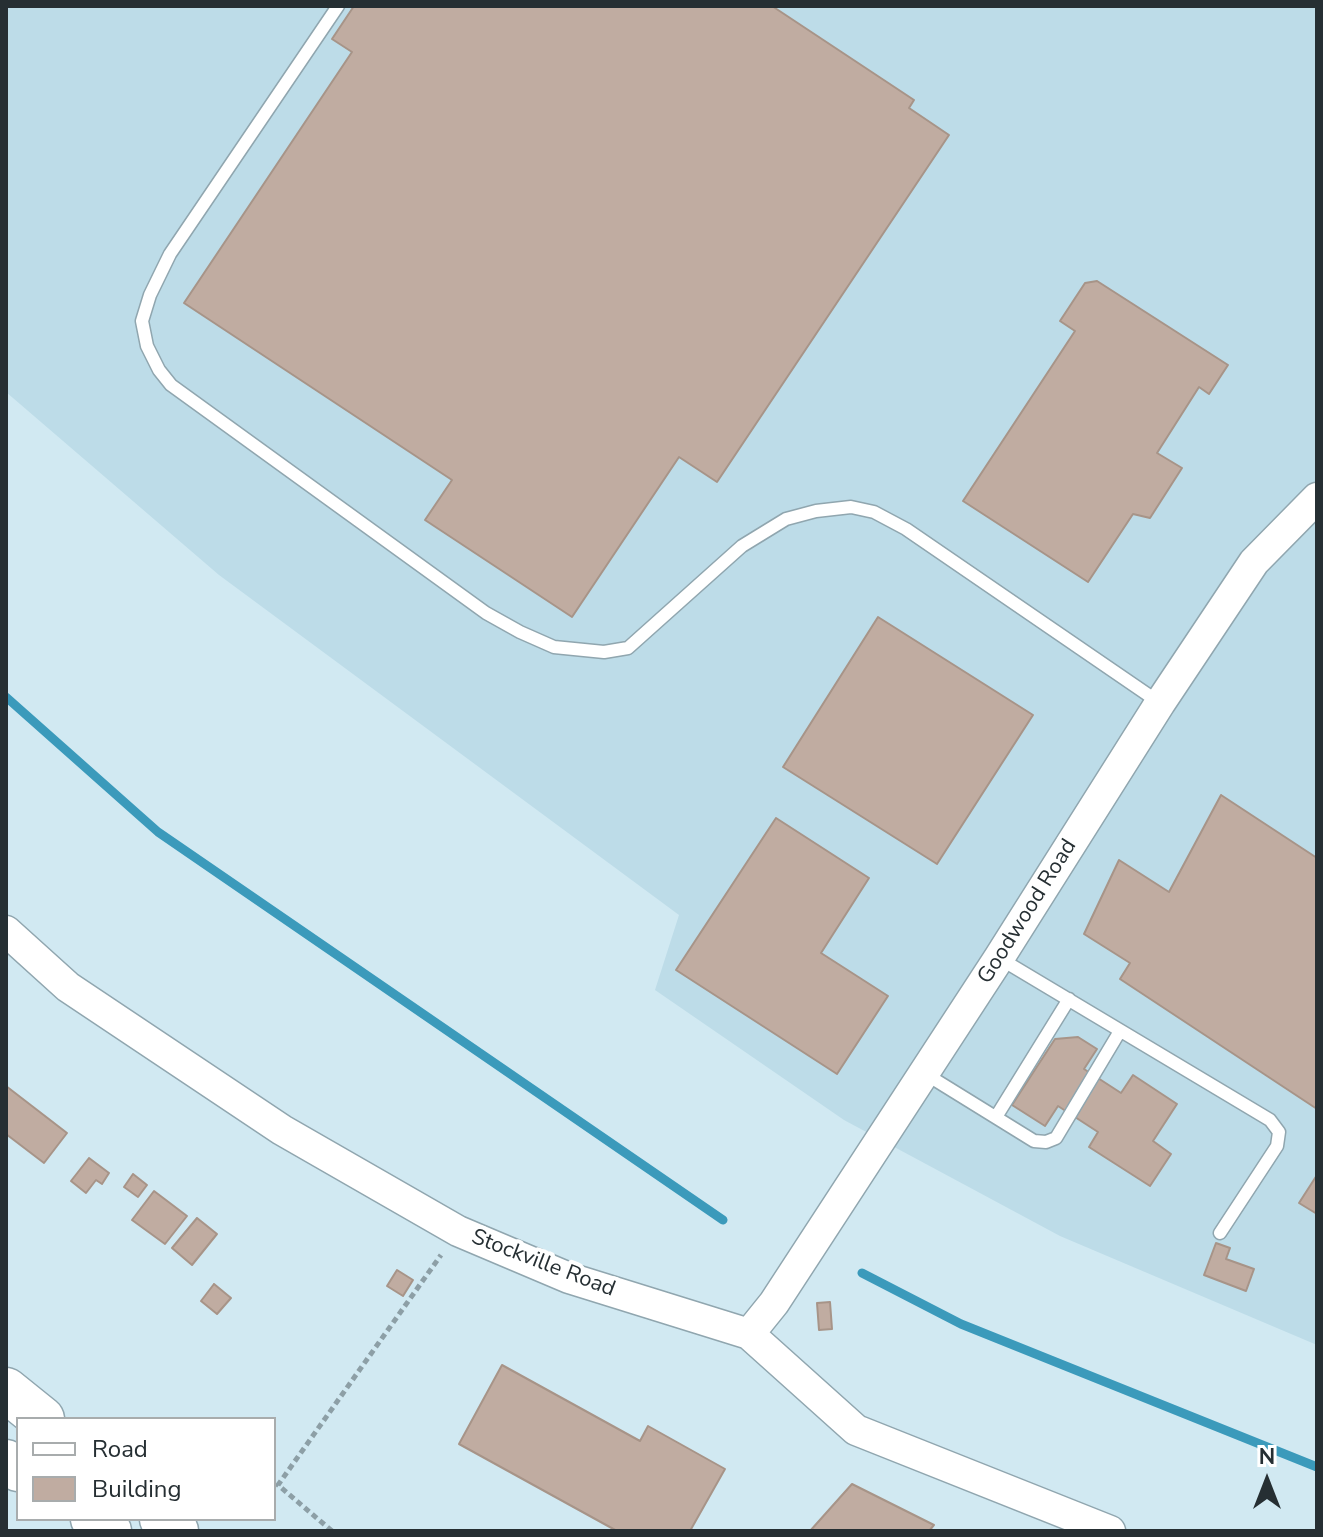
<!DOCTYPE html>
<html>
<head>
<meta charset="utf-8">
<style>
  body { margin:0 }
  #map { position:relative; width:1323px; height:1537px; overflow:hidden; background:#d1e9f2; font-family:"Nunito Sans",sans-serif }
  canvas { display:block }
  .frame { position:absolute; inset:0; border:8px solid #262f33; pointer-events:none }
  .legend { position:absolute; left:16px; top:1417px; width:260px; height:104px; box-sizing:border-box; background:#fff; border:2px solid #a8acad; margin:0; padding:10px 14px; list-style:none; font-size:24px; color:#262f33 }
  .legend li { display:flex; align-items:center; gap:16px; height:40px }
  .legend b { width:40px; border:2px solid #a8acad }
  .north { position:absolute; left:1227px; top:1441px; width:80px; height:80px; -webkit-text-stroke:6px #fff; paint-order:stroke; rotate:0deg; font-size:22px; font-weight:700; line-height:32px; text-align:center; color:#262f33 }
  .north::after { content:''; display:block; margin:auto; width:28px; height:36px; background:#262f33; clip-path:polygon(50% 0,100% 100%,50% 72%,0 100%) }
</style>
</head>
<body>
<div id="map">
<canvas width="1323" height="1537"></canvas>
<div class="frame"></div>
<ul class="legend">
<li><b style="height:10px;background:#fff"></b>Road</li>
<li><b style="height:22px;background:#c0aca1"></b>Building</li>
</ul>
<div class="north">N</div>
</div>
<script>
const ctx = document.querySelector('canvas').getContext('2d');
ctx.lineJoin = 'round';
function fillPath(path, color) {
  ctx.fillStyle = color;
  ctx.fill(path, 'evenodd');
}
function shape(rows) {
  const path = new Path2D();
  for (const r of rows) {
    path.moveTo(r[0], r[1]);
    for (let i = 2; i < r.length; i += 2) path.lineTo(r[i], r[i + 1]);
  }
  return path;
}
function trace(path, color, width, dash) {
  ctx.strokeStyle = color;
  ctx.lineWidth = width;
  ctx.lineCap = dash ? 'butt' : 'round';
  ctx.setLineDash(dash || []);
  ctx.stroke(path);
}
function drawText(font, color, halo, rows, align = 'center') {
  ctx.font = font + ' "Nunito Sans",sans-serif';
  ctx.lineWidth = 8;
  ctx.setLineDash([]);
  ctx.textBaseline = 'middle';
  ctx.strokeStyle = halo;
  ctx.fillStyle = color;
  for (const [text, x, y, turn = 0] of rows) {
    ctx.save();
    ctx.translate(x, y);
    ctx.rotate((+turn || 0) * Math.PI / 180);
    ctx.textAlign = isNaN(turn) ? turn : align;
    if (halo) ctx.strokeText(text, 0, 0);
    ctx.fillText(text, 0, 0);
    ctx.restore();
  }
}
const built = shape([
  [6,6,1317,6,1317,1345,1060,1236,844,1120,655,990,679,915,219,575,6,392]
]);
const stream = shape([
  [6,697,158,832,723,1220],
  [862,1273,961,1324,1317,1467]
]);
const building = shape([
  [354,6,772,6,914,100,909,108,949,135,717,482,679,457,572,617,425,520,452,480,184,303,352,52,332,39,354,6],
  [1097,281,1228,365,1209,394,1199,387,1157,453,1182,468,1150,518,1133,514,1088,582,963,501,1075,331,1060,321,1085,283,1097,281],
  [878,617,1033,715,937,864,783,767,878,617],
  [1221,795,1317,858,1317,1109,1120,979,1130,963,1084,934,1119,860,1169,892,1221,795],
  [776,818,869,878,821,953,888,996,837,1074,676,970,776,818],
  [1078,1037,1097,1049,1084,1069,1121,1093,1133,1075,1177,1104,1153,1141,1171,1154,1150,1186,1089,1147,1098,1132,1058,1106,1045,1126,1012,1105,1055,1039,1078,1037],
  [6,1086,67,1133,44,1163,6,1134,6,1086],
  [89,1158,109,1173,102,1184,96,1180,86,1193,71,1181,89,1158],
  [133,1174,147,1185,138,1197,124,1187,133,1174],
  [1317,1175,1317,1214,1299,1203,1317,1175],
  [154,1191,187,1216,165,1244,132,1220,154,1191],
  [197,1218,217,1234,192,1265,172,1248,197,1218],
  [1216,1243,1230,1248,1226,1259,1254,1269,1246,1291,1204,1275,1216,1243],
  [397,1270,413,1280,403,1296,387,1286,397,1270],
  [214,1284,231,1298,217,1314,201,1301,214,1284],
  [830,1302,832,1329,819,1330,817,1303,830,1302],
  [502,1365,640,1441,648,1426,725,1469,690,1531,617,1531,459,1444,502,1365],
  [852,1484,934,1525,929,1531,810,1531,852,1484]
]);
const path = shape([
  [332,1531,278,1485,441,1255]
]);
const service = shape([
  [338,6,170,254,150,295,142,321,147,346,159,370,171,385,486,613,520,632,554,647,604,652,628,648,742,546,786,519,816,511,851,507,874,512,906,529,1160,703],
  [999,958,1270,1120,1279,1132,1277,1146,1220,1233],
  [924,1073,1034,1141,1046,1142,1056,1138,1120,1031],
  [996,1117,1069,999]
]);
const tertiary = shape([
  [6,931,68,987,282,1130,458,1231,569,1278,749,1334,856,1430,1110,1531],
  [749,1334,774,1303,999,958,1160,703,1254,562,1317,498]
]);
const motorway = shape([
  [6,1390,42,1419],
  [6,1462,18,1469],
  [93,1519,109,1531],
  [162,1519,176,1531]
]);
const streetNames = [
  ["Goodwood Road",1028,912,-58],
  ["Stockville Road",543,1264,21]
];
fillPath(built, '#bddce8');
trace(stream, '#3b9abb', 9);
fillPath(building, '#c0aca1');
trace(building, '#a79488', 2);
trace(service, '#90a6af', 15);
trace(tertiary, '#90a6af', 33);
trace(motorway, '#90a6af', 47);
trace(path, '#8d9fa6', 5, [6, 4]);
trace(service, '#fff', 12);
trace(tertiary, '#fff', 30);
trace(motorway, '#fff', 44);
drawText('22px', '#262f33', '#fff', streetNames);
</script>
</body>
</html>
